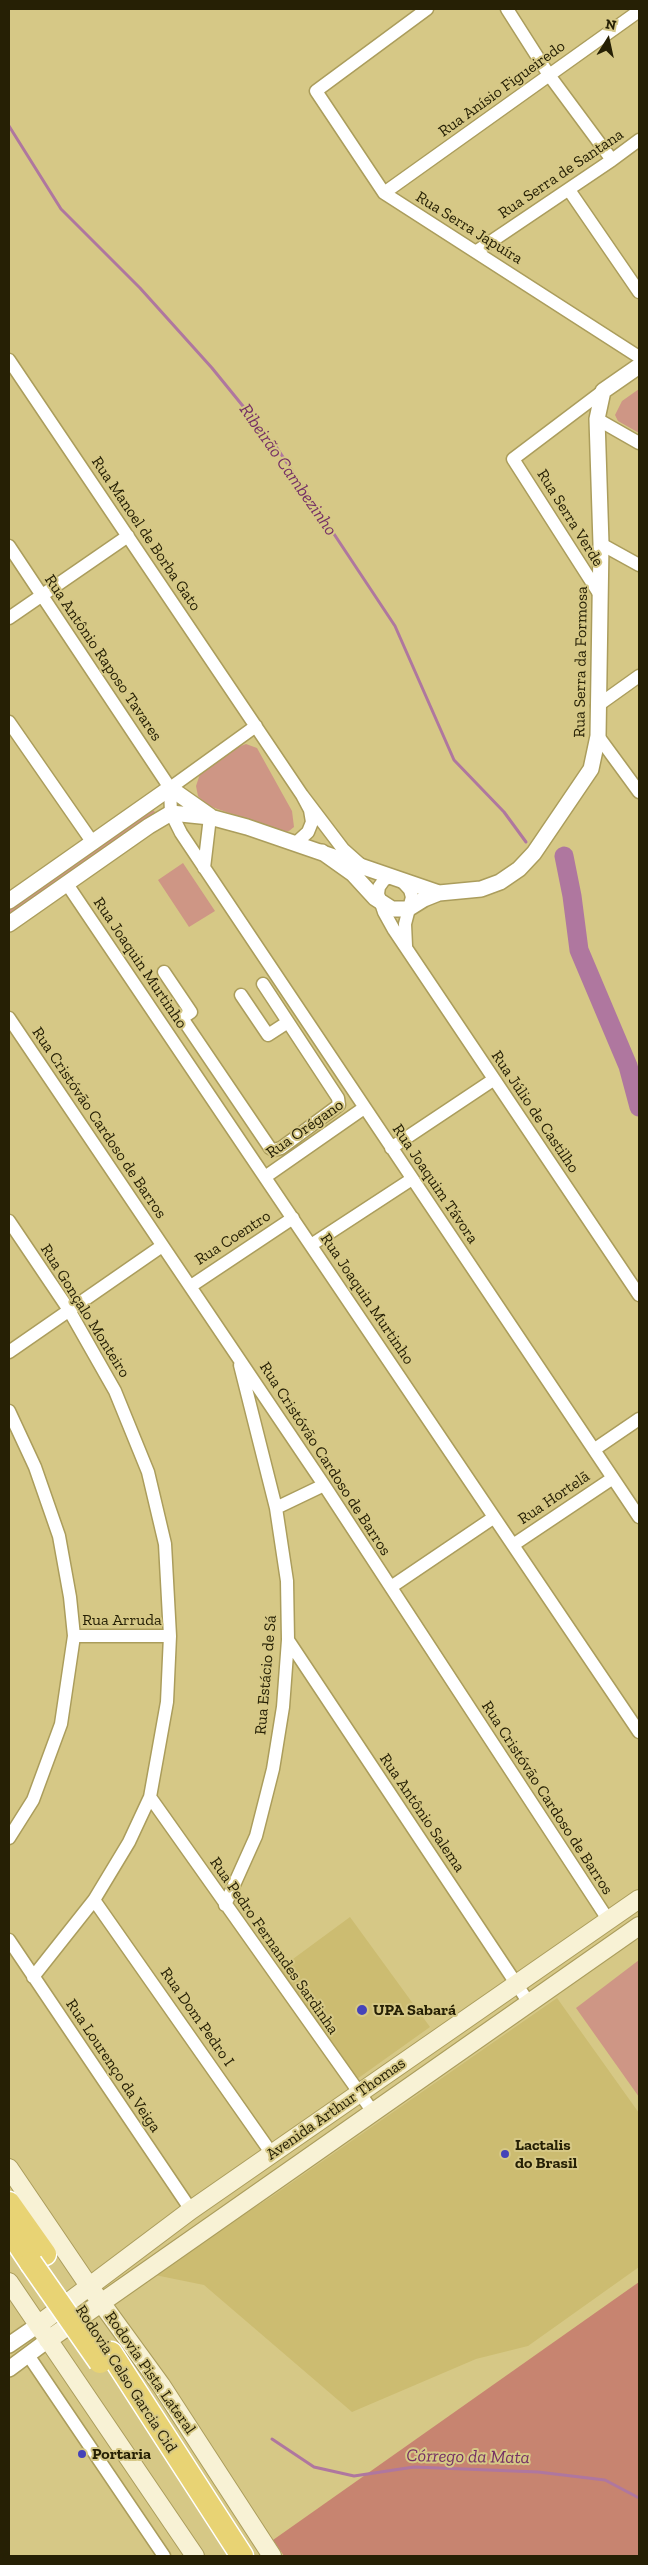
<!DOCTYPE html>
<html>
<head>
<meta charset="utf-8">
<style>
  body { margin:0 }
  #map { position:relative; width:648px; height:2565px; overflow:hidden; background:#d6c886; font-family:"Zilla Slab",serif }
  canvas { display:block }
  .frame { position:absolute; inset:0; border:10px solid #262005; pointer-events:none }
  .north { position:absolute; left:583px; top:15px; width:50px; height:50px; -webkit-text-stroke:4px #d6c886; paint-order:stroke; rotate:10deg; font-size:14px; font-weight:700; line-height:20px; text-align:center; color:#262005 }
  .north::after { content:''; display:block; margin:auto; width:18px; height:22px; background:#262005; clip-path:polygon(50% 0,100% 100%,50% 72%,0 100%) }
</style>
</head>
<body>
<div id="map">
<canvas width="648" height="2565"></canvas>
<div class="frame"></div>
<div class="north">N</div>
</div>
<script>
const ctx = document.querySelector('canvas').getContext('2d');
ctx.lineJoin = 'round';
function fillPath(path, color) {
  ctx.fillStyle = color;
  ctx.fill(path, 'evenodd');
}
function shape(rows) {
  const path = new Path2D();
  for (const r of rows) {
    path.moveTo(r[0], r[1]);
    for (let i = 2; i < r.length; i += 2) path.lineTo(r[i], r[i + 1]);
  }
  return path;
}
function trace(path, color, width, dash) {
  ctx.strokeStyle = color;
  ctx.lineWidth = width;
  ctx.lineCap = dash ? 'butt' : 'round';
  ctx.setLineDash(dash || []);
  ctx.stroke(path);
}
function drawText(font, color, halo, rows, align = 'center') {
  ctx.font = font + ' "Zilla Slab",serif';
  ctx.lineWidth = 4;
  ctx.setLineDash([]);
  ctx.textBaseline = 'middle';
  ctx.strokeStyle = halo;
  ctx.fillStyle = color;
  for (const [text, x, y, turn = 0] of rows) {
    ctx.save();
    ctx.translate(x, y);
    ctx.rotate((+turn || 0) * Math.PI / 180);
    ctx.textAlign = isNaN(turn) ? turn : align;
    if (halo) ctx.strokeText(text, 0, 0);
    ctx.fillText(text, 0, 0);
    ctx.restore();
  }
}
const built = shape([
  [350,1917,430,2027,357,2079,278,1970],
  [557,1998,639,2113,639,2267,528,2346,476,2359,352,2412,204,2285,150,2274,271,2197]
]);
const green = shape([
  [639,389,639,433,618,421,615,415,622,401],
  [246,744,257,748,292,811,294,827,289,831,284,832,206,805,198,796,196,786,200,774,209,766,238,747],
  [152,809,155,812,153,816,9,918,9,906],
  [183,863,215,911,189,927,158,880],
  [639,1960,639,2097,576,2008]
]);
const forest = shape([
  [639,2282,639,2556,284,2556,273,2540]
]);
const stream = shape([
  [9,126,61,209,140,288,212,368,277,448,395,626,454,760,504,812,526,842],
  [272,2439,314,2467,354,2476,414,2467,538,2472,605,2480,639,2498]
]);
const river = shape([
  [564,856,572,896,579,950,628,1066,639,1107]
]);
const minor = shape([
  [427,9,316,91,384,193,639,357],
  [507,9,549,75,612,160],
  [569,190,639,292],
  [384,193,639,11],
  [477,251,612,160,639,140],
  [9,360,302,795],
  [597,419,639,443],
  [601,544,639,565],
  [9,546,170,788],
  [600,595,513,459,603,391],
  [9,618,128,536],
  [597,706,639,676],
  [9,722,93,843],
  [598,736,639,792],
  [170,788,171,813,181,833,639,1517],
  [170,788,256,726],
  [296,843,308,832,312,822,310,810,302,795,343,849,361,865],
  [204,868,210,817],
  [392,876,384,880,379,887,378,894,384,912,394,930,639,1295],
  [400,879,410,890,412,897,405,924,406,946],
  [67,884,639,1732],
  [164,972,191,1012,182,1018,270,1148,274,1150,281,1148,339,1105,338,1098,263,984],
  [241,995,268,1035,288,1022],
  [9,1018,324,1485,609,1921],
  [391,1148,493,1080],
  [265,1177,364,1108],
  [9,1221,69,1310,115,1391,148,1472,165,1544,170,1636,167,1702,150,1797,129,1842,94,1900,33,1977],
  [311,1245,412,1179],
  [191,1286,293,1218],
  [9,1352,162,1246],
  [9,1411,35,1467,59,1536,70,1597,74,1636,61,1724,33,1800,9,1838],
  [595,1449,639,1419],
  [276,1508,324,1485],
  [513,1545,613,1478],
  [391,1587,493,1518],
  [74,1636,170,1636],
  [288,1640,529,2003],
  [150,1797,373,2112],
  [94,1900,272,2154],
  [225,1905,256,1836,273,1769,283,1707,288,1640,287,1581,276,1508,240,1365],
  [9,1940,191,2210],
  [28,2355,164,2556]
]);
const tertiary = shape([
  [322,852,353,874,375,898,392,909,408,909,424,899,439,893,481,889,500,882,519,869,534,853,591,769,598,736,601,544,597,419,603,391,639,366],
  [9,901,170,788,210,816],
  [9,924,149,826,171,813,210,817,247,827,439,893],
  [9,2345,38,2325],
  [9,2369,48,2340]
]);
const secondary = shape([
  [9,2168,89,2286,161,2385,272,2556],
  [9,2282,195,2556],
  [38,2325,191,2210,639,1899],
  [48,2340,639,1926]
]);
const motorway = shape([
  [9,2203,45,2254],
  [9,2230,31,2263],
  [111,2353,242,2556]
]);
const motorwayBridge = shape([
  [31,2263,100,2362]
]);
const markers = [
  [362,2010,6,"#4543b9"],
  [505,2154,5,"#4543b9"],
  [82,2454,5,"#4543b9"]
];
const streetNames = [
  ["Rua Anísio Figueiredo",502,89,-36],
  ["Rua Serra de Santana",561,174,-34],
  ["Rua Serra Japuíra",469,228,32],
  ["Rua Serra Verde",570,518,58],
  ["Rua Manoel de Borba Gato",146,534,56],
  ["Rua Antônio Raposo Tavares",103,658,56],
  ["Rua Serra da Formosa",581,662,-89],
  ["Rua Joaquin Murtinho",140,963,56],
  ["Rua Júlio de Castilho",535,1112,56],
  ["Rua Cristóvão Cardoso de Barros",99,1123,56],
  ["Rua Orégano",305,1129,-35],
  ["Rua Joaquim Távora",435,1184,56],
  ["Rua Coentro",233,1238,-33],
  ["Rua Joaquin Murtinho",367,1299,56],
  ["Rua Gonçalo Monteiro",85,1311,58],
  ["Rua Cristóvão Cardoso de Barros",325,1459,57],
  ["Rua Hortelã",554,1498,-34],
  ["Rua Arruda",122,1620],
  ["Rua Estácio de Sá",266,1675,-85],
  ["Rua Cristóvão Cardoso de Barros",547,1798,57],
  ["Rua Antônio Salema",422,1813,56],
  ["Rua Pedro Fernandes Sardinha",274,1946,55],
  ["Rua Dom Pedro I",197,2017,55],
  ["Rua Lourenço da Veiga",113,2066,56],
  ["Avenida Arthur Thomas",336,2109,-35],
  ["Rodovia Pista Lateral",150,2373,55],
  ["Rodovia Celso Garcia Cid",126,2379,57]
];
const poiNames = [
  ["UPA Sabará",373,2010],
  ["Lactalis",515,2145],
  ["do Brasil",515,2163],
  ["Portaria",92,2454]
];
const waterNames = [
  ["Ribeirão Cambezinho",288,470,55],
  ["Córrego da Mata",468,2457,1]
];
fillPath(built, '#ccbc71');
fillPath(green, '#ce9685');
fillPath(forest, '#c78470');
trace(stream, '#af779f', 3);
trace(river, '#af779f', 19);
trace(minor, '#ab9d5c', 15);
trace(tertiary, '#ab9d5c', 18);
trace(secondary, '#ab9d5c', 20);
trace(motorway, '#fff', 25);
trace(minor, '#fff', 12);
trace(tertiary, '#fff', 15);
trace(secondary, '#f8f2d5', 18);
trace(motorway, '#e8d374', 22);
trace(motorwayBridge, '#fff', 25, []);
trace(motorwayBridge, '#e8d374', 22);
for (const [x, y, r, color] of markers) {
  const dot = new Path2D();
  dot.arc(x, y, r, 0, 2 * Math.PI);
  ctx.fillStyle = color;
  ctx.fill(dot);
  trace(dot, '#d6c886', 2);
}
drawText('16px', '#262005', '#d6c886', streetNames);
drawText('bold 16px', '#262005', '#d6c886', poiNames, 'left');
drawText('italic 18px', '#753065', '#d6c886', waterNames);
</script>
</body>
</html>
